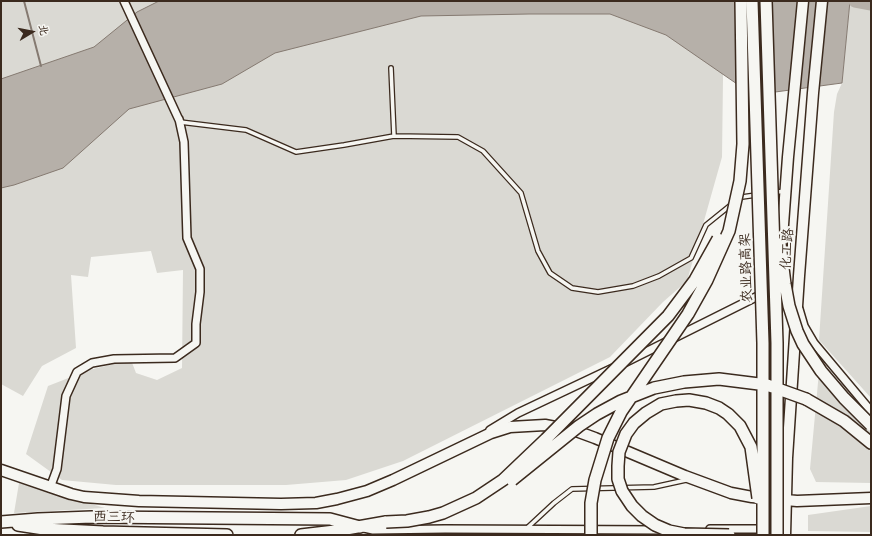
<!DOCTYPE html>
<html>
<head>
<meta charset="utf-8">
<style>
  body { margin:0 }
  #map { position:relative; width:872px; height:536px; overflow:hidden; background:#f6f6f2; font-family:Mali,"LXGW WenKai TC",sans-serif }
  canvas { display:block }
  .frame { position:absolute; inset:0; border:2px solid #3b2a1e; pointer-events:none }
  .north { position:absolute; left:12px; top:12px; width:40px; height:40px; -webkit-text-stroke:3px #f6f6f2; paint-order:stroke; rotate:80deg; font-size:11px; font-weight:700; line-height:16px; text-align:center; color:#3b2a1e }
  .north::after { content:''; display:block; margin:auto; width:14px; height:18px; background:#3b2a1e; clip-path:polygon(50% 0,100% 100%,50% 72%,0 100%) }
</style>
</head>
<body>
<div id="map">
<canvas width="872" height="536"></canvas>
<div class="frame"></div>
<div class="north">北</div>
</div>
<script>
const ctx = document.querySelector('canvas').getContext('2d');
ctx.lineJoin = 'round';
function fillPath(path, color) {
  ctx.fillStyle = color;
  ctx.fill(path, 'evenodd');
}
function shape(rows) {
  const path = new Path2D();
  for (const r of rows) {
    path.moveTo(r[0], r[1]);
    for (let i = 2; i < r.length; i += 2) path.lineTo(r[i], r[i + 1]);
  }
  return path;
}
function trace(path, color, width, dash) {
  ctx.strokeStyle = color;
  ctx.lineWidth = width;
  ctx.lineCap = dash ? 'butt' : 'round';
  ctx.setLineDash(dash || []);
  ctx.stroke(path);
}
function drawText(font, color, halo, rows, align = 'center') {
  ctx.font = font + ' Mali,"LXGW WenKai TC",sans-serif';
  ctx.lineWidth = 4;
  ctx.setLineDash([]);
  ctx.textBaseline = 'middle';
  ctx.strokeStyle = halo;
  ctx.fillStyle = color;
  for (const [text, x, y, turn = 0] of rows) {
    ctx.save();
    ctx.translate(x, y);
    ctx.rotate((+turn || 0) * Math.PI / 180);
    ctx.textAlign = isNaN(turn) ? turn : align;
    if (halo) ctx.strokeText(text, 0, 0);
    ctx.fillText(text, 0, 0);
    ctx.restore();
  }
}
const green = shape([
  [1,1,724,1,722,157,687,281,663,302,610,357,403,461,346,480,286,485,116,485,62,480,26,454,48,386,89,370,131,360,136,373,157,380,182,368,183,270,157,273,151,251,91,257,88,277,71,275,76,348,42,366,23,396,1,384],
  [850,1,871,1,871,398,819,340,834,112,837,94,842,83],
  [820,361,871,416,871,483,816,482,810,469],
  [19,483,105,508,14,513],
  [871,506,871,532,808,531,808,515]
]);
const water = shape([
  [159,1,850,1,842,83,753,95,666,35,610,14,529,14,421,16,275,53,222,84,129,109,63,168,14,185,1,188,1,79,94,47,137,12,159,1]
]);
const stream = shape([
  [24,1,41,66]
]);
const river = shape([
  [855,1,871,4]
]);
const service = shape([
  [391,68,394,136],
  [180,122,246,130,296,152,344,145,394,136,458,137,483,151,521,193,538,251,550,273,572,288,598,292,633,286,659,276,691,258,706,225,732,204],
  [739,199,742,197,785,191],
  [526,529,554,503,572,489,654,487,686,480]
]);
const minor = shape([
  [124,1,180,122],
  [799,309,804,326,814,343,871,411],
  [626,362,768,291,775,283],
  [490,430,518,413,613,368],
  [50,488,57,469,66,396,77,372,92,363,114,359,175,358,196,343,196,324,200,292,200,269,187,238,184,142,179,119],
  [364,528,373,530,445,529,661,530],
  [710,529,762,529]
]);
const secondary = shape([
  [781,252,788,157,803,1],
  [768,434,772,366],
  [1,470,71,494,84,497,139,501,281,504,316,503,337,499,367,491,393,480,491,433,510,427,545,425,576,431,595,438,685,476,731,493,752,497,797,501,871,498],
  [785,535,787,458,799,276,813,93,822,1]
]);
const trunk = shape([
  [806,399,844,421,871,443],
  [1,522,38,519,92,517,330,519,360,527],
  [18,525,44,529,103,532,227,535],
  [301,535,335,531,386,522]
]);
const trunkBridge = shape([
  [752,1,763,343,763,535],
  [766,1,777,343,777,535],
  [780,244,785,284,789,306,797,331,803,344,821,371,844,398,871,425],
  [512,480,579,426,597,414,621,401,654,388,684,382,719,379,767,385,806,399],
  [386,522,407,521,429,517,443,513,476,498,503,480,546,439,668,316,695,280,718,239],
  [591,535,591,503,595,480,608,438,621,412,688,314,707,280,729,231,740,181,743,144,741,1],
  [729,535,684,534,669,531,655,525,642,516,632,506,622,491,618,479,618,466,619,452,626,434,634,423,646,413,661,404,676,401,689,400,706,403,719,408,728,414,740,426,751,447,758,498]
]);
const streetNames = [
  ["化工路",787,249,-86],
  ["农业路高架",746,268,-92],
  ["西三环",114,517,2]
];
fillPath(green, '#dad9d3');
fillPath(water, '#b6b0a9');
trace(water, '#857a71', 1);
trace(stream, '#857a71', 2);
trace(river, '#b6b0a9', 13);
trace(service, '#3b2a1e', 6);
trace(minor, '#3b2a1e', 10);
trace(secondary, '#3b2a1e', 13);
trace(trunk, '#3b2a1e', 14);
trace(service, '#f6f6f2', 3.5);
trace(minor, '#f6f6f2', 7);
trace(secondary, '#f6f6f2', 10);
trace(trunk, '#f6f6f2', 11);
trace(trunkBridge, '#3b2a1e', 14, []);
trace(trunkBridge, '#f6f6f2', 11);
drawText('14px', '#3b2a1e', '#f6f6f2', streetNames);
</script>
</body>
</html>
